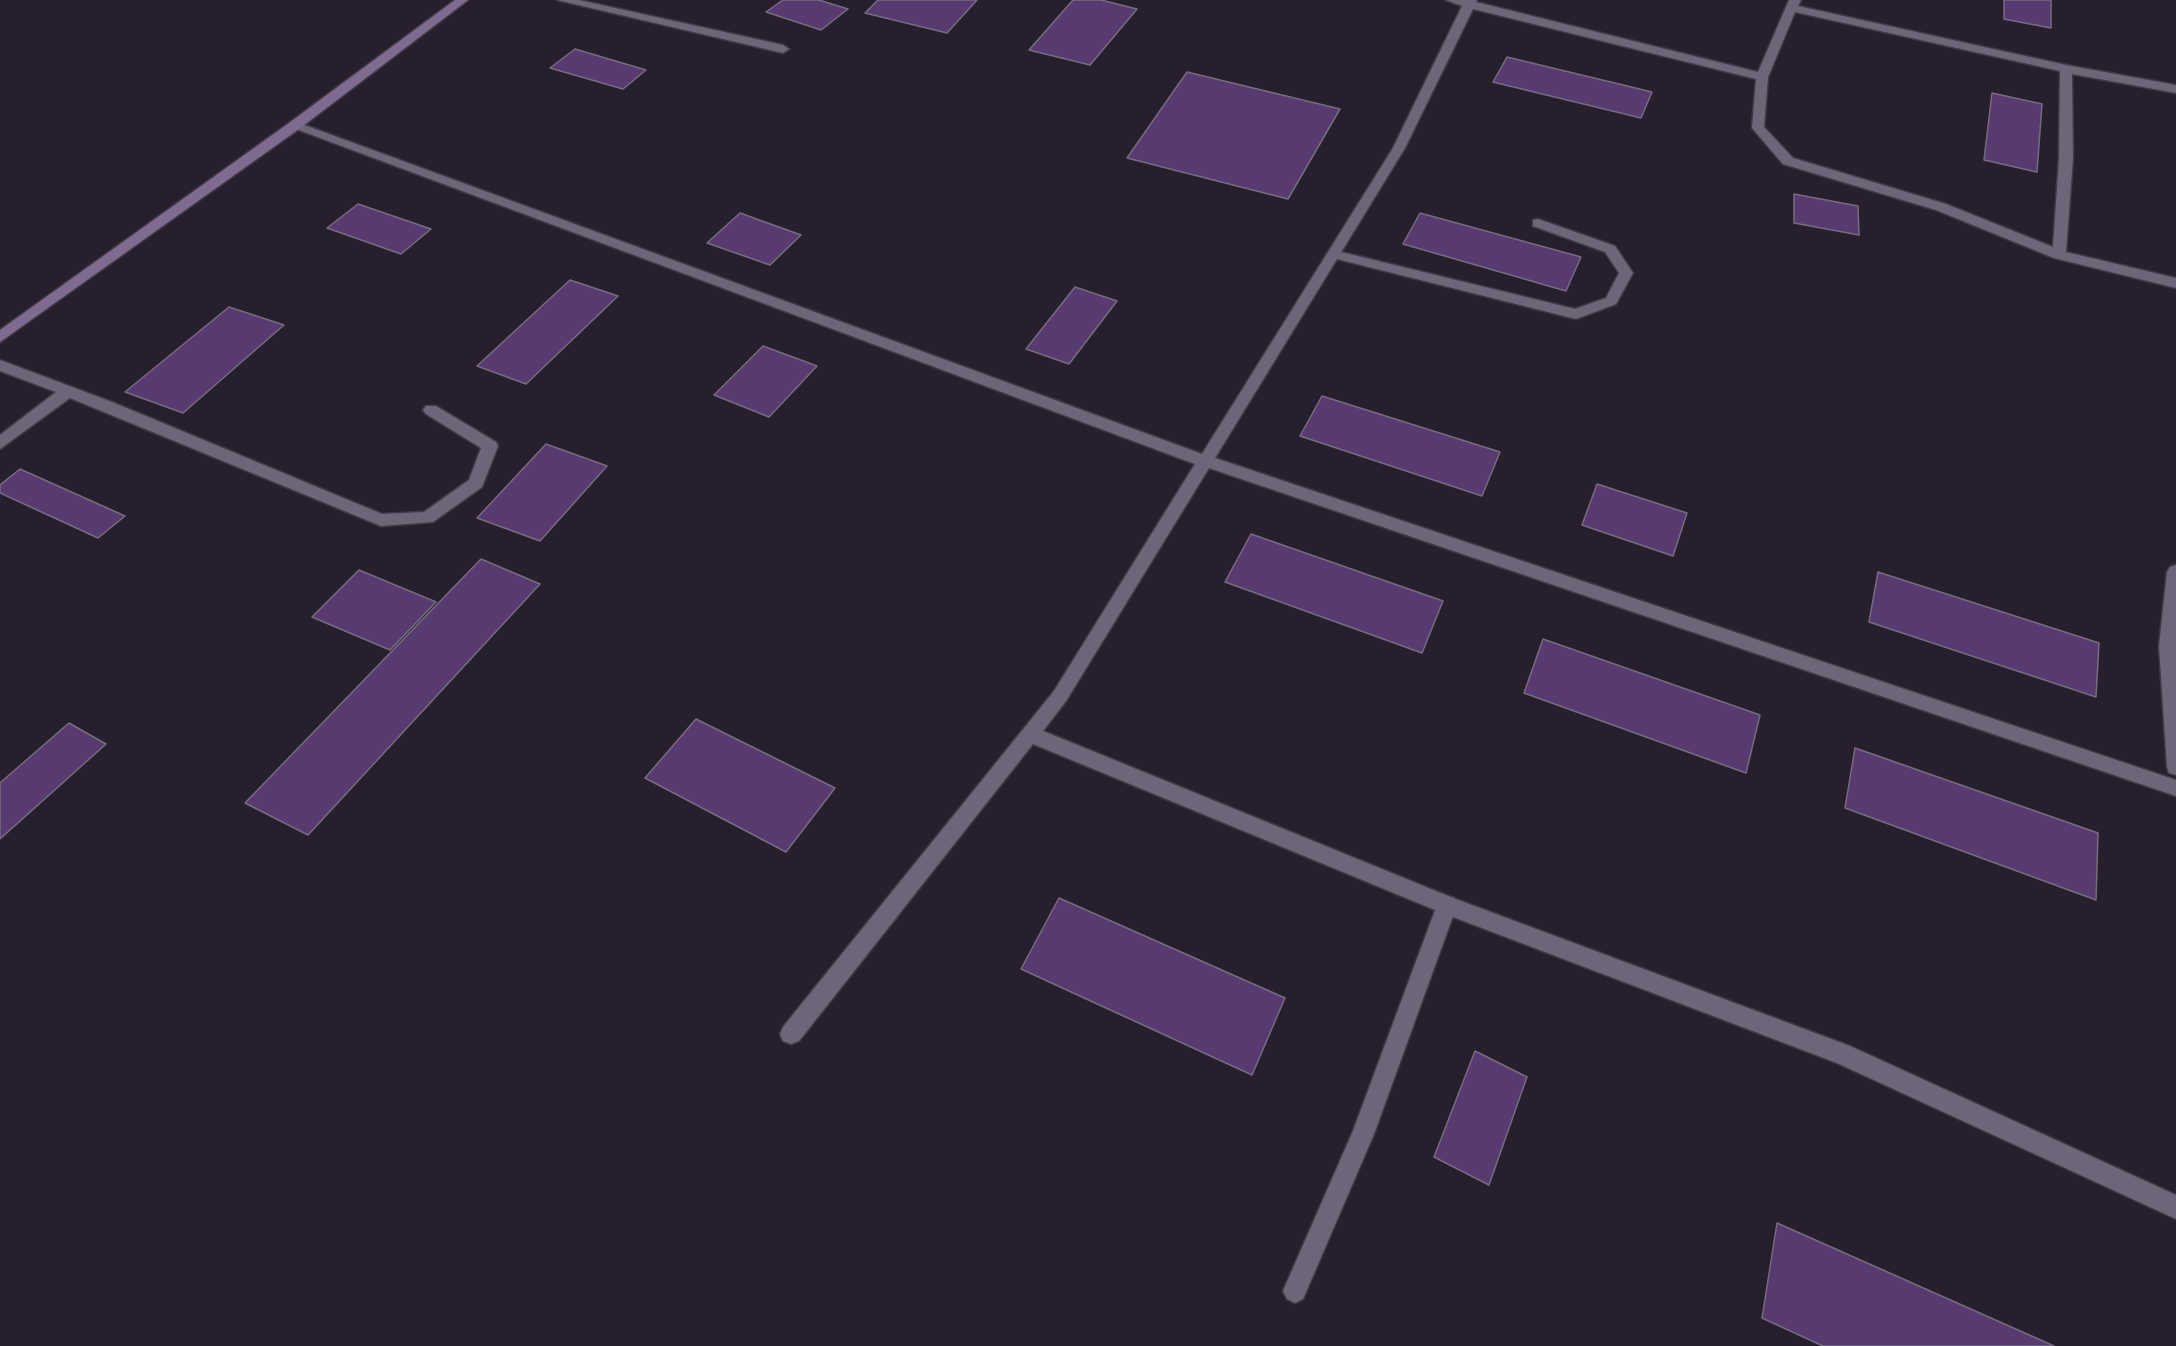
<!DOCTYPE html>
<html>
<head>
<meta charset="utf-8">
<style>
  body { margin:0 }
  canvas { display:block; background:#271f2e }
</style>
</head>
<body>
<canvas width="2176" height="1346"></canvas>
<script>
const ctx = document.querySelector('canvas').getContext('2d');
ctx.lineJoin = 'round';
function fillPath(path, color) {
  ctx.fillStyle = color;
  ctx.fill(path, 'evenodd');
}
function shape(rows) {
  const path = new Path2D();
  for (const r of rows) {
    path.moveTo(r[0], r[1]);
    for (let i = 2; i < r.length; i += 2) path.lineTo(r[i], r[i + 1]);
  }
  return path;
}
function trace(path, color, width, dash) {
  ctx.strokeStyle = color;
  ctx.lineWidth = width;
  ctx.lineCap = dash ? 'butt' : 'round';
  ctx.setLineDash(dash || []);
  ctx.stroke(path);
}
const building = shape([
  [783,0,819,0,848,9,821,30,766,12,783,0],
  [878,0,977,0,947,33,865,13,878,0],
  [1073,0,1101,0,1137,9,1090,65,1029,50,1073,0],
  [2004,0,2051,0,2051,28,2004,19,2004,0],
  [575,49,646,70,623,89,550,68,575,49],
  [1507,57,1652,92,1641,118,1493,82,1507,57],
  [1187,72,1340,109,1288,199,1127,158,1187,72],
  [1992,93,2042,104,2037,172,1984,160,1992,93],
  [1794,194,1858,206,1859,235,1794,223,1794,194],
  [358,204,431,229,401,254,327,228,358,204],
  [740,213,801,235,770,265,707,243,740,213],
  [1420,213,1581,257,1566,291,1403,244,1420,213],
  [570,280,618,296,526,384,477,366,570,280],
  [1075,287,1117,301,1069,364,1026,349,1075,287],
  [229,307,284,325,183,413,125,392,229,307],
  [763,346,817,366,769,417,714,395,763,346],
  [1322,396,1500,452,1482,496,1300,436,1322,396],
  [546,444,607,466,540,541,477,518,546,444],
  [20,469,125,516,98,538,0,493,0,485,20,469],
  [1597,484,1687,513,1673,556,1582,525,1597,484],
  [1251,534,1443,601,1422,653,1225,582,1251,534],
  [481,559,540,584,308,835,245,803,481,559],
  [359,570,436,602,390,650,312,617,359,570],
  [1878,572,2099,643,2096,697,1869,622,1878,572],
  [1543,639,1760,715,1746,773,1524,693,1543,639],
  [696,719,835,788,786,852,645,778,696,719],
  [69,723,106,744,0,839,0,783,69,723],
  [1855,748,2098,833,2096,900,1845,808,1855,748],
  [1059,898,1285,998,1252,1075,1021,969,1059,898],
  [1475,1051,1527,1077,1489,1185,1434,1157,1475,1051],
  [1777,1223,2054,1346,1823,1346,1762,1318,1777,1223]
]);
const service = shape([
  [557,0,579,0,783,45,789,49,783,53,557,0],
  [1538,219,1615,246,1633,273,1616,304,1576,319,1333,258,1326,254,1333,250,1575,309,1606,298,1619,273,1605,252,1533,226,1533,220,1538,219],
  [0,360,112,402,382,514,424,512,469,480,481,448,426,414,423,410,426,406,436,406,496,442,498,446,482,487,433,522,381,526,70,398,0,449,0,435,56,392,0,371,0,360],
  [1447,896,1454,898,1457,905,1374,1134,1303,1299,1295,1303,1287,1299,1283,1291,1353,1131,1437,905,1440,898,1447,896]
]);
const minor = shape([
  [1446,0,1477,0,1476,2,1758,72,1789,0,1801,0,1798,6,2066,65,2176,85,2176,93,2072,74,2073,158,2066,252,2176,278,2176,288,2054,258,1936,210,1783,164,1752,128,1756,79,1473,9,1405,148,1215,458,2176,780,2176,796,1209,468,1066,701,1043,731,1453,898,1850,1046,2176,1195,2176,1219,1837,1063,1440,912,1033,744,799,1041,791,1044,783,1041,780,1034,783,1027,1054,691,1195,464,288,126,289,123,299,123,1202,454,1393,148,1462,6,1446,0],
  [1795,12,2060,71,2059,158,2053,247,1946,204,1793,158,1764,127,1768,77,1795,12],
  [2176,565,2176,775,2169,773,2167,767,2159,646,2167,572,2170,567,2176,565]
]);
const secondary = shape([
  [455,0,468,0,299,129,0,342,0,330,289,123,455,0]
]);
fillPath(building, '#573a70');
trace(building, '#766c7f', 1.5);
trace(service, '#413946', 3);
trace(minor, '#413946', 3);
trace(secondary, '#413946', 3);
fillPath(service, '#6e6578');
fillPath(minor, '#6e6578');
fillPath(secondary, '#7e6b8f');
</script>
</body>
</html>
